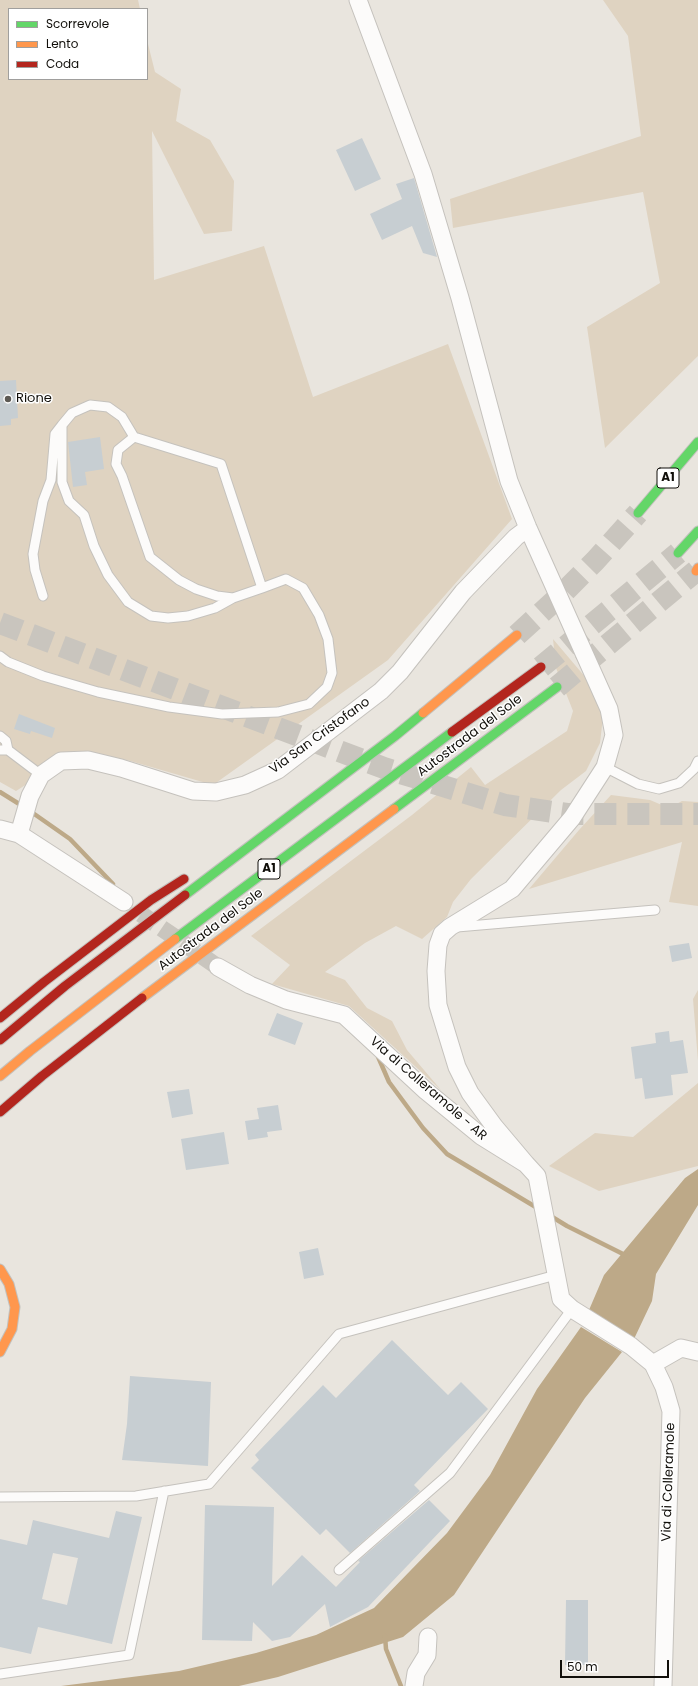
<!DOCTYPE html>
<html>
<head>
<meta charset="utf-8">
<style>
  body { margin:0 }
  #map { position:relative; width:698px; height:1686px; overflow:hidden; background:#e9e5de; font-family:Poppins,sans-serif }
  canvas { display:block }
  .legend { position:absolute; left:8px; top:8px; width:140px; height:72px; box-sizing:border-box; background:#fff; border:1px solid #a09f9d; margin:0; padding:5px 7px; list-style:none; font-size:12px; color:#110f0a }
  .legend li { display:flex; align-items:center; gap:8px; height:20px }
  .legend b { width:20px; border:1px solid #a09f9d }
  .scale { position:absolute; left:560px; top:1660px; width:109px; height:18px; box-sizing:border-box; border:2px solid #110f0a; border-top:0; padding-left:5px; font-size:12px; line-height:14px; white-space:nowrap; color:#110f0a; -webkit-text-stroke:3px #fff; paint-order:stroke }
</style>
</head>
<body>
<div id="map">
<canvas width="698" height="1686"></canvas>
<ul class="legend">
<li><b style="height:5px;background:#63d668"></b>Scorrevole</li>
<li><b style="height:5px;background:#ff974d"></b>Lento</li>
<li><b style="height:5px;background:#b3261e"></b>Coda</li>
</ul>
<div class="scale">50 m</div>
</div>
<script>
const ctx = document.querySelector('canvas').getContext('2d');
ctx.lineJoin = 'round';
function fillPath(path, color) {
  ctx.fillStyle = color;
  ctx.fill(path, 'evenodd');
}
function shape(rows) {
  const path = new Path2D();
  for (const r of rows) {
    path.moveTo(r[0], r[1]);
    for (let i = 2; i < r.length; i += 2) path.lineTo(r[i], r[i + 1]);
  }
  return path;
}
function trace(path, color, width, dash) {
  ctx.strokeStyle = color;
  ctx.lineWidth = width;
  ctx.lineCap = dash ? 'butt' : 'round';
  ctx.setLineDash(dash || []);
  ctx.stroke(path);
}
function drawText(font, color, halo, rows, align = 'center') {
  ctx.font = font + ' Poppins,sans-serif';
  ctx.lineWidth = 3;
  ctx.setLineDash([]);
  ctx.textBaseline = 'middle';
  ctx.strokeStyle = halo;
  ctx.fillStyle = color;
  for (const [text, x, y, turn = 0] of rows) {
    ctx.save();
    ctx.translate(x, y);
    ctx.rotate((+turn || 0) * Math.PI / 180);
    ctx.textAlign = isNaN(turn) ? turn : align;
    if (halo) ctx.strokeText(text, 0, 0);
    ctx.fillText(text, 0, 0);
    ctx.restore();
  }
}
const green = shape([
  [0,0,138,0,140,9,9,9,9,79,147,79,147,40,155,72,181,89,176,121,210,140,234,181,232,231,204,234,152,131,154,280,264,246,313,397,448,344,512,519,388,660,213,785,127,760,61,752,41,775,16,791,0,782],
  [603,0,698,0,698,356,605,448,587,327,660,283,643,192,453,228,450,199,641,136,628,36],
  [553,639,586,678,603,717,600,743,586,771,561,790,471,879,453,902,447,917,422,939,396,926,365,943,325,972,345,980,367,1008,392,1021,407,1050,441,1090,349,1006,272,984,290,965,251,936,412,815,471,767,485,785,567,731,573,711,556,668],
  [611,795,650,800,669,808,682,801,698,802,698,906,669,902,682,842,529,889,579,830],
  [698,990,698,1061,693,999],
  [698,1083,698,1166,599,1191,549,1166,595,1133,633,1137]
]);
const water = shape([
  [698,1169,698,1205,656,1274,652,1301,634,1339,589,1310,604,1275,685,1178],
  [581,1327,622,1352,585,1398,454,1595,403,1637,278,1677,239,1686,61,1686,179,1671,256,1653,316,1635,374,1608,447,1533,490,1475,537,1389]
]);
const stream = shape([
  [0,792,24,807],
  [30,811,70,839,113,884],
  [376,1052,389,1082,423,1128,447,1154,539,1209],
  [549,1215,567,1226,627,1256],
  [385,1636,386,1649,401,1686]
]);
const building = shape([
  [362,138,381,179,355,191,336,150],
  [414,178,437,257,423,253,412,226,382,240,370,214,402,199,396,184],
  [16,380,18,418,11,419,11,425,0,426,0,381],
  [100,437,104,469,85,472,87,485,73,487,68,442],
  [19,714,55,728,52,738,31,731,30,734,14,729],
  [689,943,692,958,672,962,669,946],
  [277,1013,303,1023,295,1045,268,1035],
  [669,1031,670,1042,683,1040,688,1073,671,1075,673,1095,645,1099,642,1078,635,1079,631,1047,656,1043,655,1033],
  [189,1089,193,1114,172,1118,167,1092],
  [278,1105,282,1130,267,1132,268,1137,248,1140,245,1121,259,1119,257,1108],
  [224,1132,229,1164,186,1170,181,1139],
  [318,1248,324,1275,304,1279,299,1252],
  [392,1340,448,1395,461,1382,488,1409,414,1485,420,1491,350,1553,326,1529,320,1535,251,1468,259,1460,255,1455,323,1385,336,1398],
  [130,1376,211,1382,208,1466,122,1460,127,1424],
  [429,1500,450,1521,368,1607,330,1627,325,1604,290,1637,272,1641,253,1622,252,1641,202,1640,205,1505,274,1507,272,1586,302,1555,336,1587,360,1562,358,1561],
  [116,1511,142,1517,112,1644,38,1627,31,1654,0,1647,0,1539,27,1545,33,1520,109,1538],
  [53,1553,78,1558,67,1605,42,1599],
  [566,1600,588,1600,588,1665,565,1665]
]);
const streetTunnel = shape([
  [141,914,218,967]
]);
const primaryTunnel = shape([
  [0,623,384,768,505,805,567,814,698,814]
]);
const highwayTunnel = shape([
  [517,635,563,593,595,561,638,513],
  [541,667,678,553],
  [557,687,696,571]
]);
const lane = shape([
  [134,437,118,450,116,464,122,476,150,557,179,580,196,589,217,596,233,598],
  [43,596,35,570,33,554,43,501,51,480,55,434,62,425],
  [0,656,8,662,43,676,98,692,169,707,222,714,278,712,309,704,327,687,332,673,328,639,319,615,303,588,286,579,262,588,233,598,215,608,188,616,168,618,151,616,128,602,108,575,94,546,84,515,69,501,62,482,62,425,72,413,90,405,108,407,122,417,134,437,221,464,262,588],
  [0,736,6,741,8,750],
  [0,750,8,750,41,775],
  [605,767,638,784,659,789,679,783,694,769,698,761],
  [457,927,655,910],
  [0,1497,136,1496,209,1484,339,1334,556,1275],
  [339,1570,450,1473,572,1309],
  [0,1674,129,1655,164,1491]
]);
const street = shape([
  [358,0,423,174,460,298,509,481,528,528,609,709,614,735,605,767,572,818,512,889,450,927,442,934,438,945,436,971,438,1005,457,1067,470,1093,494,1126,526,1164],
  [0,829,19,834,124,902],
  [19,834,30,796,41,775,61,761,88,760,121,768,193,791,216,792,245,785,278,770,381,691,400,672,463,592,516,537,528,528],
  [218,967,250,985,286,1000,344,1015,426,1091,481,1136,526,1164,537,1176,561,1299,572,1309,631,1346,653,1364,664,1387,671,1411,663,1686],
  [653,1364,681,1348,698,1352],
  [414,1686,416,1673,427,1655,428,1637]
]);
const fast = shape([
  [638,513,698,442],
  [678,553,698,531],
  [394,809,557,687],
  [185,895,395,736,423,713],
  [175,939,452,732]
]);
const slow = shape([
  [696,571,698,568],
  [423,713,517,635],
  [142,998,394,809],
  [0,1076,30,1051,175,939],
  [0,1269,9,1284,15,1307,12,1329,0,1352]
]);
const jam = shape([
  [452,732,541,667],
  [0,1018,44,982,151,900,184,879],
  [0,1040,65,986,185,895],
  [0,1112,42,1076,142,998]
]);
const markers = [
  [8,399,4,"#5d5a54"]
];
const shields = [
  [668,478,22],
  [269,869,22]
];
const shieldNames = [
  ["A1",668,478],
  ["A1",269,869]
];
const poiNames = [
  ["Rione",16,399]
];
const streetNames = [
  ["Via San Cristofano",320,736,-36],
  ["Autostrada del Sole",470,736,-37],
  ["Autostrada del Sole",211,930,-37],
  ["Via di Colleramole - AR",428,1089,41],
  ["Via di Colleramole",669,1482,-88]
];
fillPath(green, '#dfd3c1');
fillPath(water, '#bda988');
trace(stream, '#bda988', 4.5);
fillPath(building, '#c7ced2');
trace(streetTunnel, '#c9c5be', 17, [17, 8]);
trace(primaryTunnel, '#c9c5be', 22, [22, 11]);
trace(highwayTunnel, '#c9c5be', 22, [22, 11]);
trace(lane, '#c5c2bd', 11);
trace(street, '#c5c2bd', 19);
trace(fast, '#c3c1bd', 11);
trace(slow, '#c3c1bd', 11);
trace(jam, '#c3c1bd', 11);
trace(lane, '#fcfbfa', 9);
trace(street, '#fcfbfa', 17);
trace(fast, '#63d668', 9);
trace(slow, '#ff974d', 9);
trace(jam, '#b3261e', 9);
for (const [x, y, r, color] of markers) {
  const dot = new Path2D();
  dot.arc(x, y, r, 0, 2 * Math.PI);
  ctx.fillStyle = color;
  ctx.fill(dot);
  trace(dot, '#fff', 1.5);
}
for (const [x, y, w] of shields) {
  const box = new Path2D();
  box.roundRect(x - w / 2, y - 10, w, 20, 3);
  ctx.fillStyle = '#fff';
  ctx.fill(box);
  trace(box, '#110f0a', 1);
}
drawText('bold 12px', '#110f0a', null, shieldNames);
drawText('13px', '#110f0a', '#fff', poiNames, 'left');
drawText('13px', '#110f0a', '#fff', streetNames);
</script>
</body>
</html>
